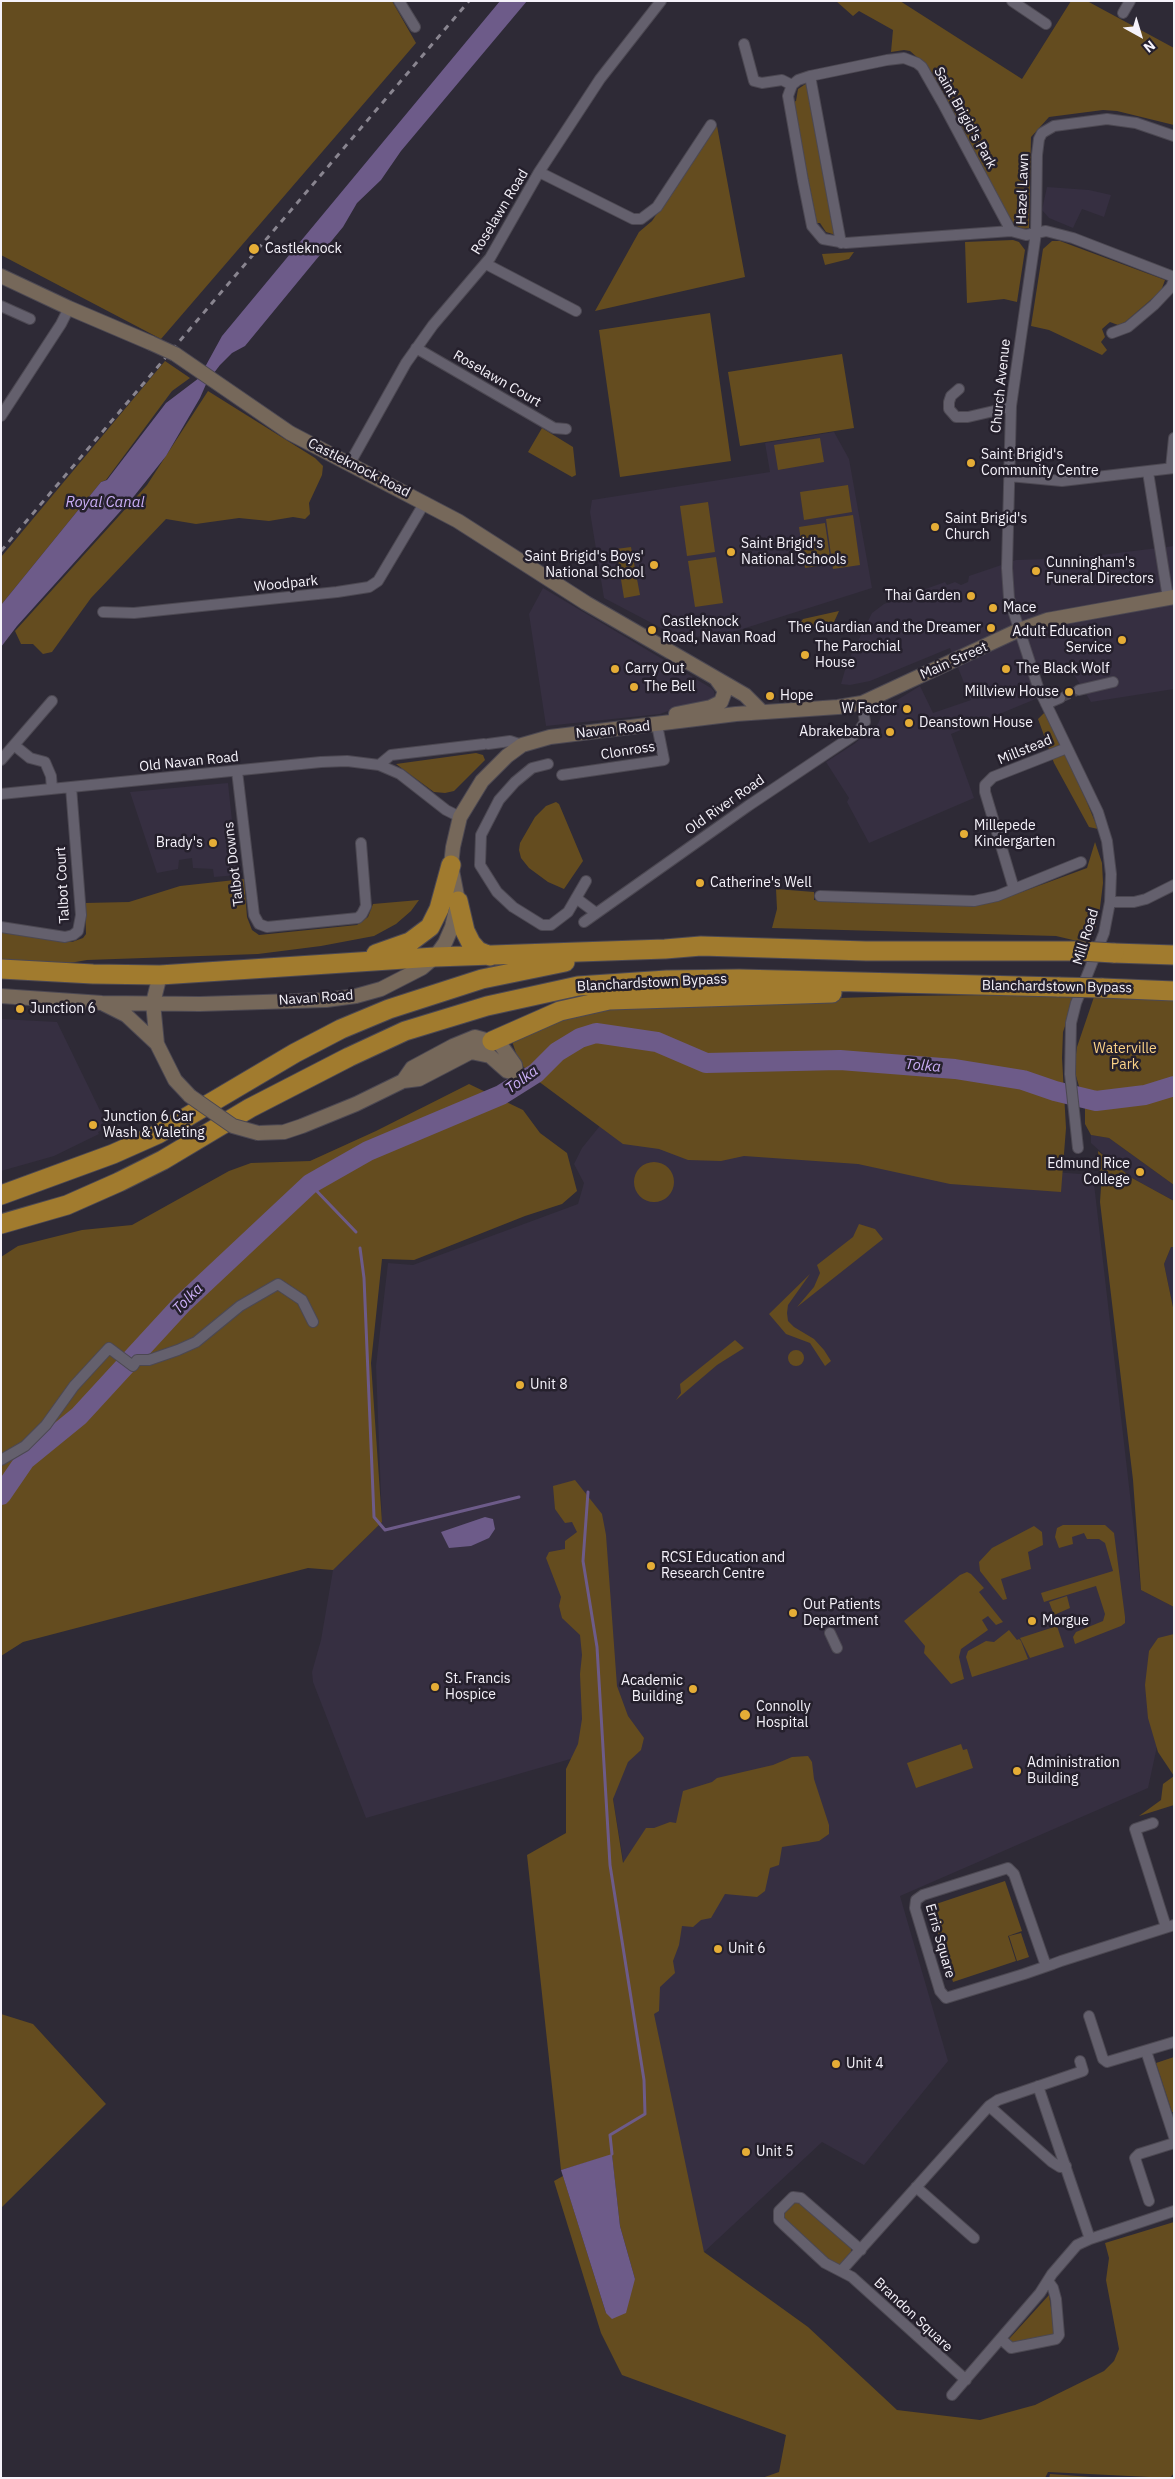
<!DOCTYPE html>
<html>
<head>
<meta charset="utf-8">
<style>
  body { margin:0 }
  #map { position:relative; width:1175px; height:2479px; overflow:hidden; background:#2e2a36; font-family:"IBM Plex Sans",sans-serif }
  canvas { display:block }
  .frame { position:absolute; inset:0; border:2px solid #f5f2fa; pointer-events:none }
  .north { position:absolute; left:1115px; top:10px; width:50px; height:50px; -webkit-text-stroke:4px #25202c; paint-order:stroke; rotate:141deg; font-size:14px; font-weight:700; line-height:20px; text-align:center; color:#f5f2fa }
  .north::after { content:''; display:block; margin:auto; width:18px; height:22px; background:#f5f2fa; clip-path:polygon(50% 0,100% 100%,50% 72%,0 100%) }
</style>
</head>
<body>
<div id="map">
<canvas width="1175" height="2479"></canvas>
<div class="frame"></div>
<div class="north">N</div>
</div>
<script>
const ctx = document.querySelector('canvas').getContext('2d');
ctx.lineJoin = 'round';
function fillPath(path, color) {
  ctx.fillStyle = color;
  ctx.fill(path, 'evenodd');
}
function shape(rows) {
  const path = new Path2D();
  for (const r of rows) {
    if (r.length === 3) {
      path.moveTo(r[0] + r[2], r[1]);
      path.arc(r[0], r[1], r[2], 0, 2 * Math.PI);
      continue;
    }
    path.moveTo(r[0], r[1]);
    for (let i = 2; i < r.length; i += 2) path.lineTo(r[i], r[i + 1]);
  }
  return path;
}
function trace(path, color, width, dash) {
  ctx.strokeStyle = color;
  ctx.lineWidth = width;
  ctx.lineCap = dash ? 'butt' : 'round';
  ctx.setLineDash(dash || []);
  ctx.stroke(path);
}
function drawText(font, color, halo, rows, align = 'center') {
  ctx.font = font + ' "IBM Plex Sans",sans-serif';
  ctx.lineWidth = 5;
  ctx.setLineDash([]);
  ctx.textBaseline = 'middle';
  ctx.strokeStyle = halo;
  ctx.fillStyle = color;
  for (const [text, x, y, turn = 0] of rows) {
    ctx.save();
    ctx.translate(x, y);
    ctx.rotate((+turn || 0) * Math.PI / 180);
    ctx.textAlign = isNaN(turn) ? turn : align;
    if (halo) ctx.strokeText(text, 0, 0);
    ctx.fillText(text, 0, 0);
    ctx.restore();
  }
}
const built = shape([
  [1047,187,1089,190,1111,195,1104,217,1082,209,1073,228,1049,218,1042,210],
  [834,432,849,459,872,588,736,631,682,639,604,598,590,512,592,500,770,472,765,443],
  [1174,546,1174,689,1091,702,1068,665,1029,677,1038,698,951,734,974,798,869,843,847,802,849,798,826,762,854,744,878,724,884,708,920,686,933,713,971,700,950,648,870,681,850,685,841,684,847,663,872,613,884,604,945,582,947,585,955,582,961,585,968,582,969,576,1016,560,1077,558],
  [543,588,711,688,714,691,715,697,712,701,682,706,660,714,546,726,529,614],
  [228,783,233,830,235,827,238,875,214,877,213,869,193,868,192,858,179,860,178,869,157,873,130,792],
  [1,1019,57,1022,108,1127,98,1132,99,1134,54,1156,1,1171],
  [603,1122,653,1141,1093,1175,1141,1590,1174,1607,1174,1668,1148,1788,900,1896,948,2061,864,2165,822,2142,704,2252,673,2166,605,1749,366,1818,313,1682,312,1672,321,1640,333,1570,382,1522,376,1366,388,1263,413,1265,578,1204,584,1183,574,1164,582,1148],
  [1091,1135,1109,1138,1174,1185,1174,1201,1132,1178,1115,1165,1091,1143],
  [1171,1247,1174,1247,1174,1312,1164,1264]
]);
const green = shape([
  [1,1,392,1,416,43,161,339,1,255],
  [836,1,900,1,1022,79,1071,1,1087,1,1174,48,1174,125,1117,111,1103,110,1049,117,1031,137,1029,228,1022,229,1013,224,927,66,910,51,904,50,891,52,893,30,859,11,853,16],
  [807,83,836,235,826,232,820,223,817,223,793,102,796,101,798,89],
  [717,126,745,277,595,311,639,232,652,221],
  [1013,240,1019,242,1025,250,1017,302,1004,299,967,303,965,242],
  [1052,241,1060,241,1165,280,1161,291,1125,322,1118,325,1110,322,1102,329,1105,337,1101,342,1107,350,1102,355,1049,330,1031,326,1043,249],
  [854,252,849,259,825,265,822,254],
  [710,313,731,461,620,477,599,330],
  [842,354,854,428,740,446,728,372],
  [165,361,190,378,172,391,106,480,101,482,1,605,1,557],
  [208,391,315,458,323,466,322,475,309,503,310,514,305,519,293,517,269,521,239,518,196,524,166,519,91,598,52,652,43,654,33,644,21,644,15,631,147,485],
  [542,428,573,447,576,475,572,477,528,452],
  [820,438,824,462,778,470,774,445],
  [848,485,852,512,804,520,800,492],
  [708,502,715,552,687,556,680,506],
  [853,515,860,565,833,569,826,519],
  [825,523,831,564,805,568,799,527],
  [631,547,640,595,624,598,616,549],
  [716,557,723,603,695,607,688,561],
  [839,611,834,622,803,629,799,625,803,619],
  [1045,712,1086,800,1098,829,1089,827,1054,763,1038,719],
  [476,753,483,755,485,760,454,791,445,793,434,792,396,764],
  [556,802,559,804,583,861,564,889,548,882,529,868,521,858,519,850,520,843,535,817,546,806],
  [1095,842,1102,863,1103,883,1099,916,1090,944,1056,936,772,928,777,909,776,889,814,892,814,900,979,905,1000,900,1087,868],
  [244,879,247,917,252,930,259,935,357,925,368,917,373,904,419,900,411,911,396,924,374,936,321,946,258,954,87,960,58,965,1,959,1,932,72,942,83,938,86,934,85,903,129,902,180,886],
  [1076,994,1063,1032,1062,1058,1066,1128,1061,1192,950,1184,858,1164,744,1156,721,1161,688,1160,659,1149,623,1144,534,1078,519,1062,512,1041,540,1025,588,1012,683,1003,902,996],
  [1095,994,1174,999,1174,1185,1109,1138,1091,1135,1085,1124,1085,1107,1074,1069,1077,1047],
  [469,1084,523,1110,540,1133,567,1153,577,1191,562,1204,525,1216,414,1260,382,1259,371,1363,382,1522,333,1570,308,1568,153,1608,23,1642,1,1656,1,1257,18,1246,82,1230,132,1225,229,1171,251,1163,310,1161,376,1131],
  [1098,1151,1132,1178,1174,1201,1174,1247,1171,1247,1164,1264,1174,1312,1174,1607,1141,1590,1133,1480,1100,1202,1101,1187],
  [654,1182,20],
  [859,1224,875,1229,883,1239,797,1307,814,1287,820,1273,817,1265,853,1237],
  [810,1274,788,1305,787,1313,788,1321,794,1327,814,1339,824,1350,831,1361,825,1366,810,1343,786,1334,769,1314],
  [735,1340,744,1348,717,1365,676,1400,681,1393,680,1384],
  [796,1358,8],
  [575,1480,602,1514,606,1535,617,1686,628,1716,644,1738,641,1750,628,1762,613,1799,623,1863,646,1828,654,1828,670,1822,676,1823,683,1791,712,1782,717,1778,773,1765,792,1757,808,1756,812,1762,814,1779,829,1825,829,1834,819,1841,782,1847,779,1865,770,1868,765,1891,757,1897,725,1894,711,1918,701,1920,693,1927,682,1926,679,1945,673,1961,675,1973,660,1987,659,2011,654,2014,704,2252,808,2327,897,2410,980,2420,1035,2405,1104,2371,1114,2361,1119,2349,1106,2280,1109,2258,1105,2243,1174,2222,1174,2473,1170,2478,1048,2472,1045,2478,762,2478,779,2472,786,2435,622,2375,601,2333,554,2181,563,2176,606,2313,635,2279,620,2226,612,2155,561,2170,527,1855,566,1833,566,1769,578,1744,582,1719,580,1674,582,1655,580,1635,562,1618,559,1606,561,1597,546,1558,549,1552,565,1549,565,1541,577,1532,572,1522,565,1523,555,1509,553,1486],
  [1063,1525,1105,1525,1114,1533,1125,1617,1125,1623,1121,1626,1075,1644,1073,1637,1076,1632,1103,1621,1105,1614,1096,1586,1044,1602,1041,1593,1113,1571,1105,1543,1099,1539,1087,1539,1084,1533,1072,1537,1073,1544,1059,1548,1055,1537,1057,1528],
  [1034,1526,1042,1532,1043,1545,1028,1552,1031,1569,1001,1579,1007,1599,1003,1600,980,1571,979,1562,992,1548],
  [967,1572,971,1574,984,1588,979,1592,1003,1622,996,1625,988,1616,982,1620,988,1630,961,1649,959,1657,964,1679,951,1684,924,1653,925,1646,904,1621,960,1575],
  [1067,1596,1070,1608,1054,1615,1049,1602],
  [1057,1626,1064,1647,1030,1658,1020,1638],
  [1009,1630,1017,1640,1019,1639,1021,1641,1028,1659,972,1677,966,1657,968,1651,986,1641,994,1642],
  [1174,1634,1174,1805,1139,1816,1161,1800,1163,1784,1174,1776,1158,1752,1148,1718,1145,1685,1149,1651,1158,1638],
  [961,1744,963,1750,967,1749,973,1768,916,1788,907,1763],
  [1005,1881,1022,1931,1008,1936,1016,1961,953,1982,930,1906],
  [1021,1933,1029,1957,1017,1961,1009,1936],
  [1,2014,33,2024,106,2104,1,2208],
  [1174,2057,1174,2112,1172,2112,1156,2063],
  [794,2202,801,2202,851,2247,851,2253,840,2265,833,2263,784,2219,784,2211],
  [1049,2295,1055,2334,1011,2345,1009,2339],
  [1050,2474,1106,2478,1049,2478]
]);
const water = shape([
  [500,1,527,1,401,151,381,180,357,203,343,227,245,346,232,353,220,365,207,382,200,398,166,456,135,495,17,626,1,647,1,605,101,482,107,480,166,403,199,378,222,336],
  [485,1517,493,1519,495,1529,489,1538,471,1546,449,1548,441,1532],
  [612,2154,620,2226,635,2279,626,2313,612,2319,606,2313,561,2170]
]);
const stream = shape([
  [310,1184,356,1232],
  [360,1248,364,1278,374,1517,385,1530,519,1497],
  [588,1492,583,1561,597,1647,610,1865,644,2080,645,2114,610,2135,612,2154]
]);
const river = shape([
  [1,1495,25,1460,79,1416,182,1304,310,1184,368,1151,501,1095,536,1073,557,1052,580,1038,596,1033,657,1042,706,1063,840,1060,955,1069,1023,1080,1055,1091,1096,1101,1145,1095,1174,1086]
]);
const streetTunnel = shape([
  [1060,698,1079,690]
]);
const street = shape([
  [399,1,415,27],
  [1012,1,1046,24],
  [1123,13,1130,1],
  [744,44,754,81,762,83,782,80,792,85],
  [810,76,841,243],
  [539,172,633,219,641,219,657,207,711,125],
  [1011,231,942,102,922,67,917,63,904,58,887,60,810,76,798,80,792,85,788,96,803,181,812,226,823,239,846,243,1011,231,1026,235,1046,231,1073,238,1174,277],
  [486,264,576,311],
  [1,306,30,319],
  [1112,333,1128,327,1154,305,1171,287,1174,280],
  [416,348,554,428,566,429],
  [959,389,951,396,949,402,949,409,956,417,968,417,1011,407],
  [1,416,61,324,69,308],
  [350,463,406,363,433,325,490,258,539,172,600,79,661,1],
  [1171,468,1174,438],
  [1148,472,1168,598],
  [1009,476,1062,481,1174,468],
  [103,612,134,613,337,592,369,587,378,581,425,502],
  [1079,690,1113,682],
  [1046,704,1060,698],
  [488,744,510,741,522,745],
  [14,745,30,758,45,762,51,776,52,789],
  [1,760,52,701],
  [548,764,532,768,515,782,499,800,481,835,480,865,497,892,513,907,542,925,551,925,568,912,586,881],
  [379,765,391,755,484,744],
  [237,771,254,915,259,924,267,927,358,918,362,914,366,906,361,843],
  [562,775,664,760,657,725],
  [1,794,321,762,347,761,379,765,400,774,446,810,460,817],
  [1014,889,985,792,985,785,993,777,1067,748],
  [820,896,974,901,997,896,1081,862],
  [576,898,596,913],
  [1110,902,1134,902,1146,899,1174,885],
  [584,922,748,806,857,733,865,722,862,703],
  [1,927,65,937,73,935,78,931,81,915,71,787],
  [1078,1148,1070,1074,1071,1023,1076,1003,1104,933,1110,902,1111,874,1107,841,1098,812,1038,687,1009,598,1007,568,1011,406,1036,233,1037,155,1039,139,1042,133,1054,126,1107,119,1136,123,1174,136],
  [1,1460,25,1446,46,1425,74,1386,109,1348,133,1366,137,1360,149,1360,178,1350,196,1342,240,1306,278,1284,302,1300,313,1322],
  [830,1633,837,1648],
  [1153,1823,1135,1829,1166,1927],
  [1046,1966,1014,1874,1008,1868,923,1895,916,1900,915,1908,940,1991,946,1998,1024,1974,1053,1964,1061,1961,1174,1925],
  [1089,2016,1103,2059,1107,2062,1174,2042],
  [1146,2051,1174,2137],
  [1038,2086,1090,2239],
  [989,2106,1052,2162,1060,2167,1066,2166],
  [916,2187,974,2238],
  [1149,2201,1135,2158,1139,2154,1174,2143],
  [861,2250,801,2198,793,2197,779,2211,779,2220,783,2224,825,2263,852,2277,966,2380],
  [842,2270,989,2106,998,2100,1083,2071,1080,2061],
  [1001,2339,1011,2348,1056,2339,1059,2335,1056,2299,1053,2288,1048,2281],
  [952,2395,1040,2293,1052,2274,1077,2245,1090,2239,1174,2211]
]);
const secondary = shape([
  [1,276,69,308,151,343],
  [175,354,290,433,458,521,586,603,745,695,762,712],
  [676,714,711,707,721,702,725,691,717,680],
  [160,975,153,1003,157,1044,175,1080,190,1096],
  [1,996,102,1003,200,1004,326,1000,356,996,381,989,422,968,435,957,445,943,452,927,458,901,451,865,453,847,460,817,482,781,507,756,522,745,550,737,736,714,838,707,862,703,1019,630,1047,620,1174,597],
  [104,1004,126,1015,157,1044],
  [403,1081,412,1068,453,1046,475,1037,500,1044,515,1065,516,1073,507,1071,490,1056,471,1052],
  [258,1133,284,1132,302,1126,356,1104,403,1081,419,1079,492,1041]
]);
const highway = shape([
  [458,901,465,931,471,943,478,951,490,956],
  [1114,953,1174,955],
  [376,954,410,942,430,927,439,909,451,865],
  [1,969,93,974,160,975,435,957,665,949,701,946,866,951,1080,951],
  [1102,988,1174,991],
  [492,1041,560,1011,609,1000,832,993],
  [1,1195,113,1154,158,1134,295,1053,341,1029,389,1009,482,979,565,962],
  [1,1224,67,1205,119,1182,163,1160,250,1108,349,1057,405,1031,487,1006,578,986,667,980,739,979,1059,987]
]);
const rail = shape([
  [1,551,469,1]
]);
const secondaryBridge = shape([
  [151,343,175,354],
  [190,1096,233,1126,258,1133]
]);
const highwayBridge = shape([
  [1080,951,1114,953],
  [1059,987,1102,988]
]);
const markers = [
  [254,249,6,"#e5ad36"],
  [971,463,5,"#e5ad36"],
  [935,527,5,"#e5ad36"],
  [731,552,5,"#e5ad36"],
  [654,565,5,"#e5ad36"],
  [1036,571,5,"#e5ad36"],
  [971,596,5,"#e5ad36"],
  [993,608,5,"#e5ad36"],
  [991,628,5,"#e5ad36"],
  [652,630,5,"#e5ad36"],
  [1122,640,5,"#e5ad36"],
  [805,655,5,"#e5ad36"],
  [615,669,5,"#e5ad36"],
  [1006,669,5,"#e5ad36"],
  [634,687,5,"#e5ad36"],
  [1069,692,5,"#e5ad36"],
  [770,696,5,"#e5ad36"],
  [907,709,5,"#e5ad36"],
  [909,723,5,"#e5ad36"],
  [890,732,5,"#e5ad36"],
  [964,834,5,"#e5ad36"],
  [213,843,5,"#e5ad36"],
  [700,883,5,"#e5ad36"],
  [20,1009,5,"#e5ad36"],
  [93,1125,5,"#e5ad36"],
  [1140,1172,5,"#e5ad36"],
  [520,1385,5,"#e5ad36"],
  [651,1566,5,"#e5ad36"],
  [793,1613,5,"#e5ad36"],
  [1032,1621,5,"#e5ad36"],
  [435,1687,5,"#e5ad36"],
  [693,1689,5,"#e5ad36"],
  [745,1715,6,"#e5ad36"],
  [1017,1771,5,"#e5ad36"],
  [718,1949,5,"#e5ad36"],
  [836,2064,5,"#e5ad36"],
  [746,2152,5,"#e5ad36"]
];
const streetNames = [
  ["Saint Brigid's Park",965,118,61],
  ["Hazel Lawn",1023,189,-88],
  ["Roselawn Road",500,212,-59],
  ["Roselawn Court",497,379,30],
  ["Church Avenue",1001,386,-84],
  ["Castleknock Road",359,468,27],
  ["Woodpark",286,584,-6],
  ["Main Street",954,661,-24],
  ["Navan Road",613,730,-6],
  ["Millstead",1025,750,-22],
  ["Clonross",628,751,-9],
  ["Old Navan Road",189,762,-6],
  ["Old River Road",725,805,-35],
  ["Talbot Downs",234,864,-97],
  ["Talbot Court",63,885,-93],
  ["Mill Road",1086,937,-73],
  ["Blanchardstown Bypass",652,983,-3],
  ["Blanchardstown Bypass",1057,987,1],
  ["Navan Road",316,998,-4],
  ["Erris Square",940,1941,74],
  ["Brandon Square",913,2315,43]
];
const poiNames = [
  ["Castleknock",265,249],
  ["Saint Brigid's",981,455],
  ["Community Centre",981,471],
  ["Saint Brigid's",945,519],
  ["Church",945,535],
  ["Saint Brigid's",741,544],
  ["National Schools",741,560],
  ["Saint Brigid's Boys'",644,557,"right"],
  ["National School",644,573,"right"],
  ["Cunningham's",1046,563],
  ["Funeral Directors",1046,579],
  ["Thai Garden",961,596,"right"],
  ["Mace",1003,608],
  ["Castleknock",662,622],
  ["Road, Navan Road",662,638],
  ["The Guardian and the Dreamer",981,628,"right"],
  ["Adult Education",1112,632,"right"],
  ["Service",1112,648,"right"],
  ["The Parochial",815,647],
  ["House",815,663],
  ["Carry Out",625,669],
  ["The Black Wolf",1016,669],
  ["The Bell",644,687],
  ["Millview House",1059,692,"right"],
  ["Hope",780,696],
  ["W Factor",897,709,"right"],
  ["Deanstown House",919,723],
  ["Abrakebabra",880,732,"right"],
  ["Millepede",974,826],
  ["Kindergarten",974,842],
  ["Brady's",203,843,"right"],
  ["Catherine's Well",710,883],
  ["Junction 6",30,1009],
  ["Junction 6 Car",103,1117],
  ["Wash & Valeting",103,1133],
  ["Edmund Rice",1130,1164,"right"],
  ["College",1130,1180,"right"],
  ["Unit 8",530,1385],
  ["RCSI Education and",661,1558],
  ["Research Centre",661,1574],
  ["Out Patients",803,1605],
  ["Department",803,1621],
  ["Morgue",1042,1621],
  ["St. Francis",445,1679],
  ["Hospice",445,1695],
  ["Academic",683,1681,"right"],
  ["Building",683,1697,"right"],
  ["Connolly",756,1707],
  ["Hospital",756,1723],
  ["Administration",1027,1763],
  ["Building",1027,1779],
  ["Unit 6",728,1949],
  ["Unit 4",846,2064],
  ["Unit 5",756,2152]
];
const parkNames = [
  ["Waterville",1125,1049],
  ["Park",1125,1065]
];
const waterNames = [
  ["Royal Canal",105,503],
  ["Tolka",923,1066,5],
  ["Tolka",522,1080,-36],
  ["Tolka",188,1299,-45]
];
fillPath(built, '#362f41');
fillPath(green, '#644c1f');
fillPath(water, '#6d5b89');
trace(stream, '#6d5b89', 3);
trace(river, '#6d5b89', 20);
trace(streetTunnel, '#4c4853', 10, [10, 5]);
trace(street, '#4c4852', 12);
trace(secondary, '#4c4852', 16);
trace(highway, '#4c4852', 21);
trace(street, '#64606d', 10);
trace(secondary, '#76685a', 14);
trace(highway, '#a17b2e', 19);
trace(rail, '#898590', 3, [6, 6]);
trace(secondaryBridge, '#4c4852', 16, []);
trace(highwayBridge, '#4c4852', 21, []);
trace(secondaryBridge, '#76685a', 14);
trace(highwayBridge, '#a17b2e', 19);
for (const [x, y, r, color] of markers) {
  const dot = new Path2D();
  dot.arc(x, y, r, 0, 2 * Math.PI);
  ctx.fillStyle = color;
  ctx.fill(dot);
  trace(dot, '#25202c', 2);
}
drawText('14px', '#f5f2fa', '#25202c', streetNames);
drawText('14px', '#f5f2fa', '#25202c', poiNames, 'left');
drawText('14px', '#fbd287', '#25202c', parkNames);
drawText('italic 15px', '#caaef6', '#25202c', waterNames);
</script>
</body>
</html>
